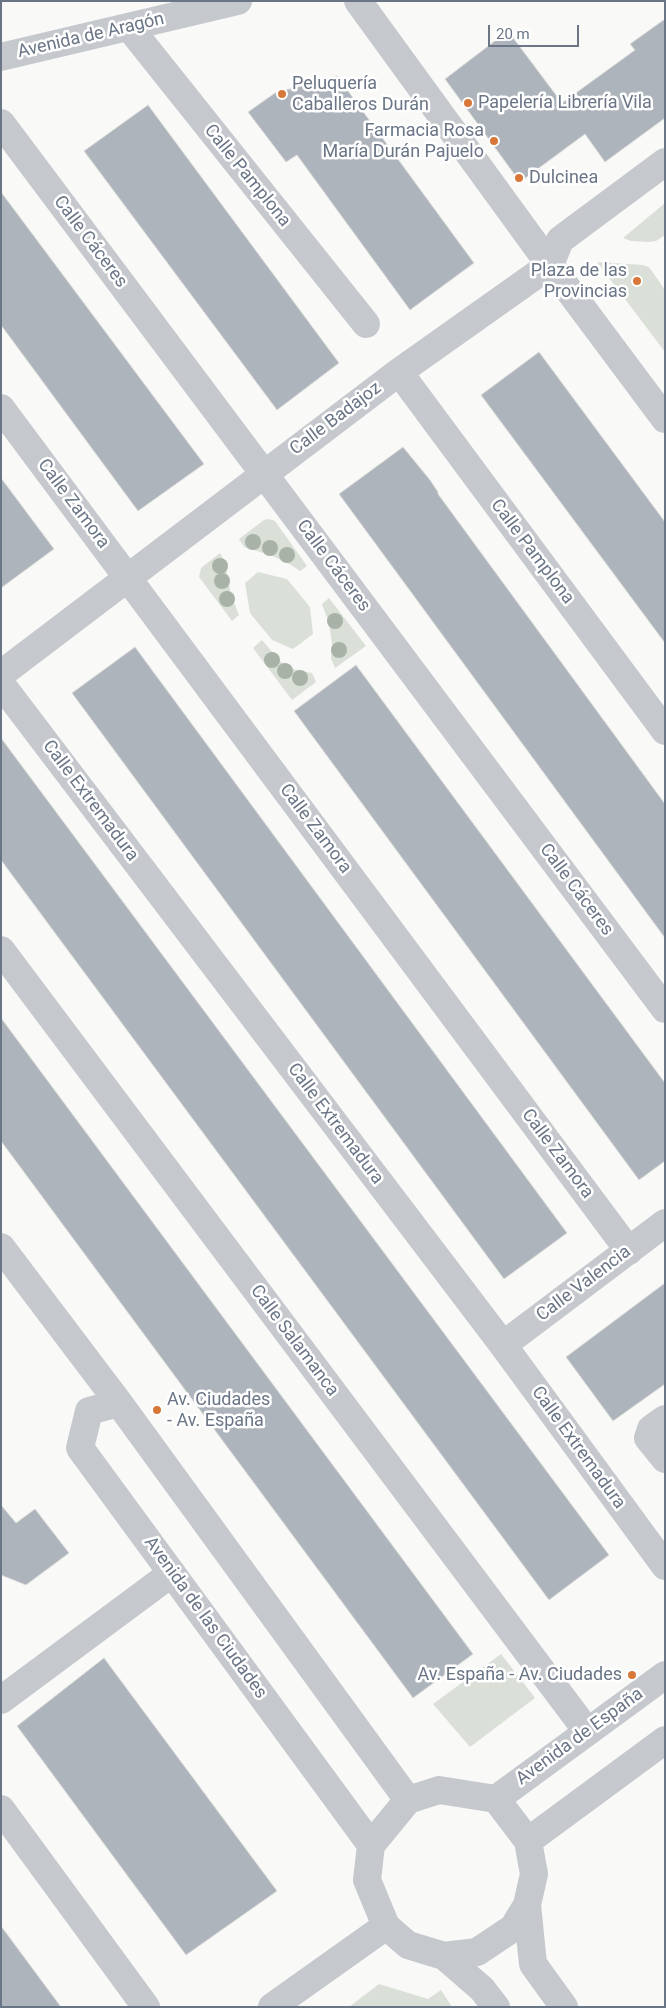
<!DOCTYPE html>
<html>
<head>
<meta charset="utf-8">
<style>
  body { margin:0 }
  #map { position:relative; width:666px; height:2008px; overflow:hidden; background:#f9f9f7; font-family:Roboto,sans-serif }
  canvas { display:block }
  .frame { position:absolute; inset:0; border:2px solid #6a7586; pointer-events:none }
  .scale { position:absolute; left:488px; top:25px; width:91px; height:22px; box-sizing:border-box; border:2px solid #6a7586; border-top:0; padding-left:6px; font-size:15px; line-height:18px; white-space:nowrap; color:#6a7586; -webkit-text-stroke:4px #fff; paint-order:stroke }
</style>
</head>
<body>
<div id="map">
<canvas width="666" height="2008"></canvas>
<div class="frame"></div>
<div class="scale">20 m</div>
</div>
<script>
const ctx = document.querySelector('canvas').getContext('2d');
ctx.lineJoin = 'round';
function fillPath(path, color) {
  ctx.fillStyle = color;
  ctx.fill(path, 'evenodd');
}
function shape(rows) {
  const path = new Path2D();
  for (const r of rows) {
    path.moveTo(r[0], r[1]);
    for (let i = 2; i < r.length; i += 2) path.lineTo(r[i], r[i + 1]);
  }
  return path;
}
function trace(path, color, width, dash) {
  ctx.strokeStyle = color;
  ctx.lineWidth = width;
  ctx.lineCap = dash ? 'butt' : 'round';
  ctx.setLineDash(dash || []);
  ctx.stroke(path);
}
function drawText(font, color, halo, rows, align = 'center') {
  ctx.font = font + ' Roboto,sans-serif';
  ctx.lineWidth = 5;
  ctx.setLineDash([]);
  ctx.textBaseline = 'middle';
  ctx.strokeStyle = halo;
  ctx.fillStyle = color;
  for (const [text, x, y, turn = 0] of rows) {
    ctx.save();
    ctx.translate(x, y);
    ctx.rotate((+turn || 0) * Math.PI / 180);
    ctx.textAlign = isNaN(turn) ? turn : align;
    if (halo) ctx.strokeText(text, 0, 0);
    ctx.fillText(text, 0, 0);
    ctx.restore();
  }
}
const green = shape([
  [665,203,665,235,656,241,648,242,631,241,623,238],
  [597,262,643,265,649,267,665,290,665,352],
  [269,519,275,521,307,566,300,571,286,562,270,555,244,547,239,539,264,520],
  [220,553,225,562,231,595,239,615,232,621,199,577,201,568],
  [258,572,287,579,310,607,313,634,293,649,272,640,250,613,245,583],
  [329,598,366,646,335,668,331,658,332,644,329,623,322,604],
  [262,640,281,662,293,669,312,673,316,682,292,700,253,648],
  [501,1654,535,1698,470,1747,433,1704],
  [379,1984,428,1999,441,1990,452,2007,349,2007]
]);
const building = shape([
  [665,19,665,118,605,162,585,134,520,182,445,79,508,31,562,103,635,50,630,44,665,19],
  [337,76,474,263,410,310,297,155,286,162,248,112,275,93,337,76],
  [148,105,339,363,277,410,84,151,148,105],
  [1,192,204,464,138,511,1,325,1,192],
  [539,352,665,522,665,643,481,395,539,352],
  [403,447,430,480,438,492,438,494,665,804,665,938,339,494,403,447],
  [1,478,54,549,1,588,1,478],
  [135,647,567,1233,504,1279,72,693,135,647],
  [356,665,665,1083,665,1161,639,1180,294,711,356,665],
  [1,738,609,1555,549,1600,1,860,1,738],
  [1,1018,473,1654,413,1698,1,1141,1,1018],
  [665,1283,665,1384,613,1421,566,1357,665,1283],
  [1,1505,16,1523,35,1509,69,1553,26,1585,1,1575,1,1505],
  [104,1658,277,1891,186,1955,17,1726,104,1658],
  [1,1926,61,2007,1,2007,1,1926]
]);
const minor = shape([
  [358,1,550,265,665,419],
  [129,27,366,324],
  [1,57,238,1],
  [1,123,665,1009],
  [399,372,665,731],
  [1,408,629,1251],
  [1,674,399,372,550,265,560,240,665,162],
  [1,684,503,1345,665,1566],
  [1,950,587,1731],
  [1,1247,119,1403,408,1800],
  [503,1345,665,1223],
  [119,1403,89,1411,80,1448,371,1845],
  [665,1419,651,1429,648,1438,665,1459],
  [1,1700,172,1573],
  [439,1790,496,1799,528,1841,534,1874,527,1905,513,1928,477,1952,444,1956,408,1945,386,1926,367,1880,371,1845,408,1800,439,1790],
  [496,1799,665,1675],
  [1,1809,146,2007],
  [528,1841,665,1740],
  [527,1905,533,1964,564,2007],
  [444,1956,482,1989,496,2007],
  [272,2007,386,1926]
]);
const trees = [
  [253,542],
  [270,548],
  [287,555],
  [220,566],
  [222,581],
  [227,599],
  [335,621],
  [339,650],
  [272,660],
  [285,671],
  [300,678]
];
const markers = [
  [282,94,5,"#d87738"],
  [468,103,5,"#d87738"],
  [494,141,5,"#d87738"],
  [519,178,5,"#d87738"],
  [637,281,5,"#d87738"],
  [157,1410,5,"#d87738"],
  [632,1675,5,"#d87738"]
];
const streetNames = [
  ["Avenida de Aragón",91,36,-13],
  ["Calle Pamplona",247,176,51],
  ["Calle Cáceres",90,242,53],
  ["Calle Badajoz",336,419,-37],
  ["Calle Zamora",73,504,53],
  ["Calle Pamplona",532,552,53],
  ["Calle Cáceres",333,566,53],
  ["Calle Extremadura",90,801,53],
  ["Calle Zamora",315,829,53],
  ["Calle Cáceres",576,890,53],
  ["Calle Extremadura",335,1124,53],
  ["Calle Zamora",557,1154,53],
  ["Calle Valencia",584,1284,-37],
  ["Calle Salamanca",294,1341,53],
  ["Calle Extremadura",578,1448,54],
  ["Avenida de las Ciudades",205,1618,54],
  ["Avenida de España",580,1737,-36]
];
const poiNames = [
  ["Peluquería",292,84],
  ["Caballeros Durán",292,105],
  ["Papelería Librería Vila",478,103],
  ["Farmacia Rosa",484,131,"right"],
  ["María Durán Pajuelo",484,152,"right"],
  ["Dulcinea",529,178],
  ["Plaza de las",627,271,"right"],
  ["Provincias",627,292,"right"],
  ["Av. Ciudades",167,1400],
  ["- Av. España",167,1421],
  ["Av. España - Av. Ciudades",622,1675,"right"]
];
fillPath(green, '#dae0d8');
fillPath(building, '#aeb4bb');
trace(building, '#dbdbd9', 1);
trace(minor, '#c5c8cc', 28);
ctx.fillStyle = '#a8b2a7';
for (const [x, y] of trees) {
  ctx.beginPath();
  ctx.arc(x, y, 8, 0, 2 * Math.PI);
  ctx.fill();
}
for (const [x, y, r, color] of markers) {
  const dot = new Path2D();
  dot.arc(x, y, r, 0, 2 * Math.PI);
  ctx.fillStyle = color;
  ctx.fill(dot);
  trace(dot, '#fff', 2);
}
drawText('18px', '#6a7586', '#fff', streetNames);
drawText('18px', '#6a7586', '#fff', poiNames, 'left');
</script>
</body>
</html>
